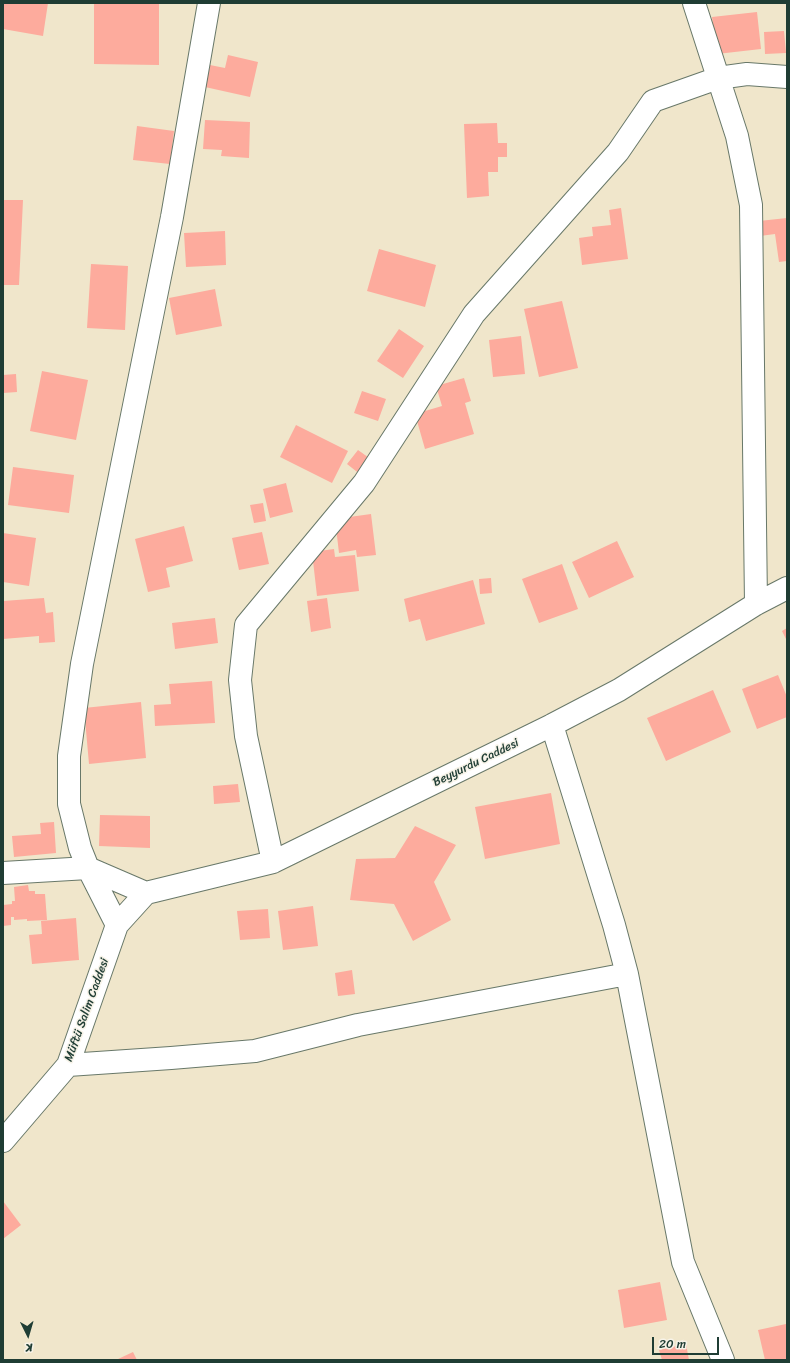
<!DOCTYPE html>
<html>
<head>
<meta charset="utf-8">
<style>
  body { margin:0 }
  #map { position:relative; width:790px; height:1363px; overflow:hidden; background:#f0e6cb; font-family:Sriracha,sans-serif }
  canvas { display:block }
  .frame { position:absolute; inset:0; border:4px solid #1f3d34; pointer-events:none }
  .north { position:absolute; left:8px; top:1315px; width:40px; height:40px; -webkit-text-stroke:3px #f7f3e8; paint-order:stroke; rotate:175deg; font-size:11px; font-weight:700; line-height:16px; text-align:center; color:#1f3d34 }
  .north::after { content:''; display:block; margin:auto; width:14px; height:18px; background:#1f3d34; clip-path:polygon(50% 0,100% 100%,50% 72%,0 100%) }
  .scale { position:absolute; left:652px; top:1337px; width:67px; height:18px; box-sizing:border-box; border:2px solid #1f3d34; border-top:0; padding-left:5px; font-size:12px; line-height:14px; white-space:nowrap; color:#1f3d34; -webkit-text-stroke:3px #f7f3e8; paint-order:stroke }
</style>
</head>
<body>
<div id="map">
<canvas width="790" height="1363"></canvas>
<div class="frame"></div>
<div class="north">K</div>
<div class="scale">20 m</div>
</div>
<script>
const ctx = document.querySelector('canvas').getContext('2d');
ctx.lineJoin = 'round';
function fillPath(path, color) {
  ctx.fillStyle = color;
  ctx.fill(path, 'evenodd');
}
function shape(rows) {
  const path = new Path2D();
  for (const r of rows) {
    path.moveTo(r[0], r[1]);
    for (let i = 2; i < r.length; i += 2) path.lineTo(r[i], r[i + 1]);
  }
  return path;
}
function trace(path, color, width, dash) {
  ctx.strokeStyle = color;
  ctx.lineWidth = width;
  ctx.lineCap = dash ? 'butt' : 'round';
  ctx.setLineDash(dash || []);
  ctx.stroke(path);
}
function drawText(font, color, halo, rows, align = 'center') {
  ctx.font = font + ' Sriracha,sans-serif';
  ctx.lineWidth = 3;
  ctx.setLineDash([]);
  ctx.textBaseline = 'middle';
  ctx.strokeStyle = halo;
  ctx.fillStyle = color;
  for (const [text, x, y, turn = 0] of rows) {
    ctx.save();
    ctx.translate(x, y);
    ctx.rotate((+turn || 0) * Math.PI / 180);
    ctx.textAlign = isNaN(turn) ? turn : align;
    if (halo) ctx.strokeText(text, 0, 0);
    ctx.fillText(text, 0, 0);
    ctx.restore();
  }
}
const building = shape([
  [4,3,48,3,43,36,3,29],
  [94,3,159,3,159,65,94,64],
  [757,12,761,49,717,54,712,17],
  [784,31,786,53,765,54,764,32],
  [228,55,258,62,250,97,205,87,210,65,225,68],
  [205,120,250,122,249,158,221,156,222,150,203,149],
  [497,123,498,143,507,143,507,157,498,157,498,172,488,172,489,196,467,198,464,124],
  [137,126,174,131,170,164,133,160],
  [3,200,23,200,19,285,3,285],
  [621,208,628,259,582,265,579,238,593,236,592,227,611,225,609,210],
  [787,218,787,261,779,262,775,234,760,236,759,221],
  [225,231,226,265,186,267,184,233],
  [379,249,436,265,425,307,367,291],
  [91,264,128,266,125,330,87,328],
  [215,289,222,326,176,335,169,298],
  [562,301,578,368,539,377,524,309],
  [399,329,424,346,403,378,377,361],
  [521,336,525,374,493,377,489,340],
  [42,371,88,380,76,440,30,431],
  [16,374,17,392,3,393,3,375],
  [464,378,471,401,465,403,474,434,425,449,415,414,442,406,436,386],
  [362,391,386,399,378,421,354,413],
  [296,425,348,451,332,483,280,457],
  [358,450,372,460,361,475,347,464],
  [13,467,74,475,69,513,8,505],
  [286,483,293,512,270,518,263,489],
  [263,503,266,521,254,523,250,505],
  [371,514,376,555,357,557,356,550,339,553,335,519],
  [184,526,193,561,166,568,170,587,148,592,135,539],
  [262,532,269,564,239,570,232,538],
  [3,533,36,538,29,586,3,582],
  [617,541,634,577,589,598,572,562],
  [334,549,335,557,355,555,359,591,317,596,312,552],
  [562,564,578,609,539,623,522,579],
  [491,578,492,593,480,594,479,579],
  [473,580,485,624,426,641,420,619,409,622,404,599],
  [44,598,46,613,53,612,55,642,39,643,39,636,3,639,3,601],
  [327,598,331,628,311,632,307,601],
  [215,618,218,643,175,649,172,623],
  [787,628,787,641,782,631],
  [778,675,787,697,787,717,757,729,742,689],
  [212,681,215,723,155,726,154,705,171,704,169,684],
  [713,690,731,732,666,761,647,718],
  [141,702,146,758,89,764,84,708],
  [238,784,240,802,214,804,213,786],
  [551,793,560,844,485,859,475,807],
  [100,815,150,816,150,848,99,846],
  [54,822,56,853,14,857,12,836,41,834,40,823],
  [415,826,456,845,434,882,451,920,413,941,394,904,350,900,356,859,395,858],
  [28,885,29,891,35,891,35,894,45,894,47,920,27,921,27,919,14,920,14,917,11,917,11,925,3,926,3,905,12,904,12,901,15,901,14,887],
  [313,906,318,946,283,950,278,911],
  [268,909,270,938,240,940,237,911],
  [76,918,79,960,32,964,29,935,42,934,41,921],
  [352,970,355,994,338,996,335,973],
  [3,1201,21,1225,3,1239],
  [660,1282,667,1320,624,1328,618,1290],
  [786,1324,787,1360,765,1360,758,1330],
  [686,1344,689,1360,662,1360,659,1350],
  [133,1352,137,1360,116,1360]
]);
const minor = shape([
  [694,3,737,136,751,205,756,604],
  [552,725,614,925,627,974,683,1262,723,1360],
  [273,862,246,736,240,680,246,625,364,483,474,314,618,152,653,101,718,78,747,74,787,77],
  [3,873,88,868,146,893],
  [146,893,273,862,552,725,619,690,756,604,787,588],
  [117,925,88,868,80,848,69,804,69,756,82,664,172,217,209,3],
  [68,1065,171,1058,255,1051,358,1025,627,974],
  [3,1141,68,1065,117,925,146,893]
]);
const streetNames = [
  ["Beyyurdu Caddesi",476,763,-26],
  ["Müftü Salim Caddesi",87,1010,-70]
];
fillPath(building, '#fdab9d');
trace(minor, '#687869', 24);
trace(minor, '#fff', 22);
drawText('12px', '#1f3d34', '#f7f3e8', streetNames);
</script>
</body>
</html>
